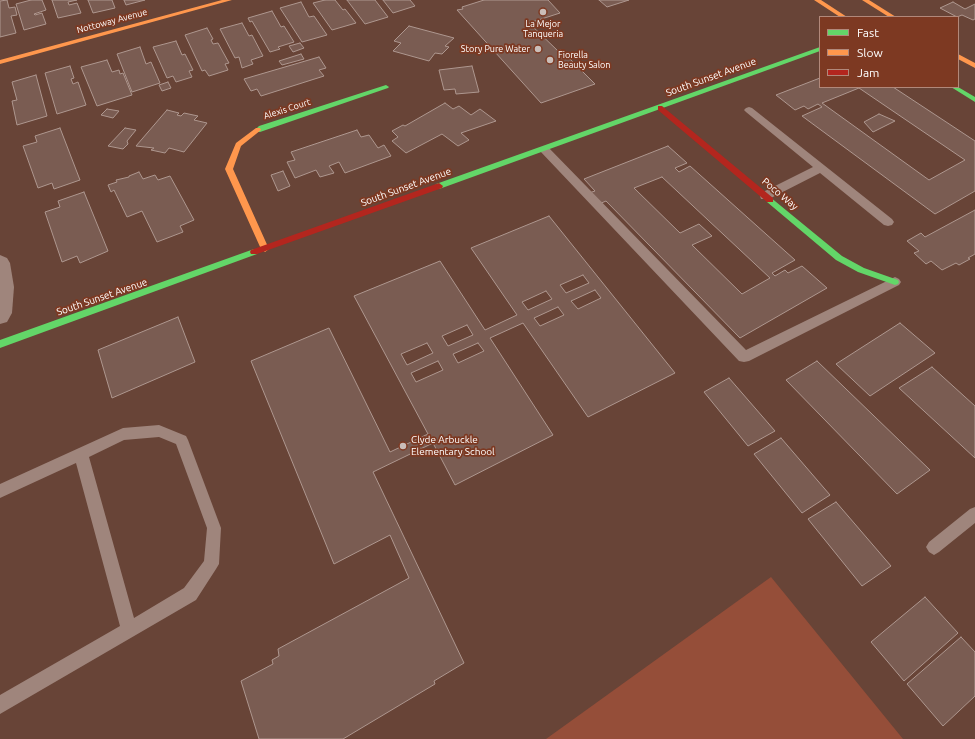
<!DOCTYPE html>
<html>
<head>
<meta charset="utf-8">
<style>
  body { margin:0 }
  #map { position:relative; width:975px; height:739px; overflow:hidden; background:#684437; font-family:Ubuntu,sans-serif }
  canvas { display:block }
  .legend { position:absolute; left:819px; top:16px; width:140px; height:72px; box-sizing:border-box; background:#7d3922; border:1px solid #b1887a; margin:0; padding:5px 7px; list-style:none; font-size:12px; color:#fff }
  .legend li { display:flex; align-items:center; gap:8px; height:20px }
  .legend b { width:20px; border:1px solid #b1887a }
</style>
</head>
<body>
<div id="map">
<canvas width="975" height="739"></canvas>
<ul class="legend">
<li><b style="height:5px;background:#63d668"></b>Fast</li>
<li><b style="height:5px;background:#ff974d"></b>Slow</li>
<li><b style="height:5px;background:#b3261e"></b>Jam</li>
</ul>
</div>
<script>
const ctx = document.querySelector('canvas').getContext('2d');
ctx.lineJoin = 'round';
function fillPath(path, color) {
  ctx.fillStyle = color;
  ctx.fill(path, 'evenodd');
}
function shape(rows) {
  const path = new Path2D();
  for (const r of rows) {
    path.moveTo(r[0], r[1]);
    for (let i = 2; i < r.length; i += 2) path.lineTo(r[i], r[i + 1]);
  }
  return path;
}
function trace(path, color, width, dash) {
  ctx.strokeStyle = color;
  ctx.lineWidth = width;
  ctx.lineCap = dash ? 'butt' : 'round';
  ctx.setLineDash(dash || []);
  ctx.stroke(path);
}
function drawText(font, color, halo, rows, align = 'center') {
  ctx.font = font + ' Ubuntu,sans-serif';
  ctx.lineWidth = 3.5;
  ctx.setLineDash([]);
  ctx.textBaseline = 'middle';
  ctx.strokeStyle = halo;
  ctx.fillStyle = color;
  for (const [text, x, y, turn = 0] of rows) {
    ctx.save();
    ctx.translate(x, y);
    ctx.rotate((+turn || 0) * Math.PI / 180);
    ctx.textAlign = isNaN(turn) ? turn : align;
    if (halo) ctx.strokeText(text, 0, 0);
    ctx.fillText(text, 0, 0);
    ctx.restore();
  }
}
const green = shape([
  [771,577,903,739,546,739]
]);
const building = shape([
  [7,0,9,8,15,7,17,15,11,16,16,33,0,37,0,1,7,0],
  [31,0,42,0,46,10,34,14,35,15,42,13,46,24,24,30,16,4,31,0],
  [52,0,77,0,68,2,69,5,77,3,81,13,58,18,52,0],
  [88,0,112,0,115,8,93,13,88,0],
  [124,0,145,0,126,5,124,0],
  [325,0,335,0,343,10,345,9,356,23,332,30,313,3,325,0],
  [347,0,375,0,388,17,365,24,347,0],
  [383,0,410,0,415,6,393,13,383,0],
  [484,0,549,0,548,0,560,13,529,23,558,51,561,50,595,84,541,103,457,10,463,9,462,7,484,0],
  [599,0,629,0,607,7,599,0],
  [301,2,309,17,314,16,327,35,302,42,280,8,301,2],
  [953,2,965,9,975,4,975,19,973,20,962,15,957,17,940,8,953,2],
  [272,11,281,27,284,26,294,42,278,47,280,49,270,52,252,21,250,22,248,18,272,11],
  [242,23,249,36,252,35,263,56,251,60,253,64,242,68,239,57,235,58,220,29,242,23],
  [409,26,454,38,445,46,449,47,442,54,435,53,429,61,393,51,401,43,394,41,409,26],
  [207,28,213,39,211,40,213,44,218,43,229,63,225,64,228,70,209,76,205,70,202,71,185,35,207,28],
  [176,41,182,55,185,54,193,70,189,71,192,77,176,82,173,76,167,78,153,47,176,41],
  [300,43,304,48,293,52,289,46,300,43],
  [140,47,146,64,151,62,160,83,132,92,117,54,140,47],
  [301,54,304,59,282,65,279,61,301,54],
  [319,57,326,68,319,70,324,76,261,96,257,89,251,91,244,79,319,57],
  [107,60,112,72,119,70,120,74,123,73,132,95,97,106,81,67,107,60],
  [70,66,74,78,71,79,73,84,78,82,86,105,57,114,45,73,70,66],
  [472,66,479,92,456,94,455,89,444,90,439,70,472,66],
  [36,75,47,116,17,125,12,101,17,100,12,82,36,75],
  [820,78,820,87,893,87,975,141,975,191,935,214,802,116,822,107,818,104,808,109,804,106,795,110,776,95,820,78],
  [859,88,965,160,929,180,822,103,859,88],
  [168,82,171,88,162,91,159,85,168,82],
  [445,103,453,109,459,106,471,115,480,109,496,121,461,133,469,140,458,146,442,134,406,153,392,141,398,137,392,131,403,125,405,126,445,103],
  [107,109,119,111,113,118,101,115,107,109],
  [167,110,179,113,177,115,181,116,184,113,198,116,194,120,207,123,184,152,169,148,165,153,151,150,154,148,136,146,167,110],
  [879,114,895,121,873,132,864,122,879,114],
  [60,128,80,180,54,189,52,183,38,188,23,146,37,142,35,136,60,128],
  [125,128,136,130,127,141,128,144,123,149,108,146,125,128],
  [357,130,361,137,369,135,378,148,384,145,391,156,345,173,339,162,329,166,334,173,320,177,316,170,295,178,287,162,295,160,291,152,357,130],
  [668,146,687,163,675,168,679,172,690,166,795,260,772,273,775,276,785,270,788,273,802,266,827,288,740,338,606,201,599,204,589,193,595,191,584,179,668,146],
  [662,177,770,278,742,294,692,245,712,236,699,224,680,233,634,188,662,177],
  [283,171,290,186,278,191,271,175,283,171],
  [139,172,143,179,155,175,158,180,170,176,194,220,180,226,183,232,157,242,142,211,127,217,114,190,111,192,108,185,117,182,116,180,129,177,129,176,139,172],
  [84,192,108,251,80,263,77,256,62,262,45,212,60,207,58,201,84,192],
  [975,210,975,254,968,258,970,259,959,265,956,263,942,270,931,261,926,264,914,253,919,251,907,241,921,233,925,237,975,210],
  [549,216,675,373,588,417,523,323,490,338,553,435,455,485,433,443,373,472,464,663,434,681,435,684,343,739,259,739,241,681,273,664,272,660,279,656,278,649,409,578,390,535,334,564,251,361,329,328,390,452,428,434,354,296,440,261,485,330,517,315,471,248,549,216],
  [583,275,589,283,566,293,560,285,583,275],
  [595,290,601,298,578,309,571,301,595,290],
  [546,291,552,299,528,310,522,302,546,291],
  [558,307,564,315,540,326,534,318,558,307],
  [467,325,473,335,448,346,442,336,467,325],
  [427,343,433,353,407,365,401,354,427,343],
  [478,343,484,351,458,363,453,354,478,343],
  [438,361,443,370,416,382,411,373,438,361],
  [178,317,195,362,112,398,98,350,178,317],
  [900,323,935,353,870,396,836,364,900,323],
  [817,361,930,470,897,494,786,380,817,361],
  [932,367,975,406,975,458,899,388,932,367],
  [729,378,775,431,748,446,704,392,729,378],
  [781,438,830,495,802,513,754,454,781,438],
  [836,502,891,566,862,586,808,519,836,502],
  [925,597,958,633,904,681,871,642,925,597],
  [961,637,975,652,975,696,943,726,907,684,961,637]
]);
const lane = shape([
  [749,107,752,108,892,219,894,222,892,225,888,226,884,225,820,173,769,199,761,199,760,196,761,193,813,167,746,112,744,110,746,108,749,107],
  [544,146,548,147,746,350,891,279,895,277,899,279,901,282,899,285,749,361,744,362,739,361,540,151,539,149,544,146],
  [159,425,186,436,188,440,221,528,219,564,216,569,196,600,0,714,0,695,120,626,76,463,0,498,0,484,123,428,159,425],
  [159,437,176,444,207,528,204,561,184,588,134,618,89,457,124,440,159,437],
  [975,507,975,523,939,552,934,555,929,552,926,547,929,542,970,509,975,507]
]);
const street = shape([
  [0,255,7,258,10,263,14,287,12,313,7,322,0,324,0,255]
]);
const fast = shape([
  [820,47,820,51,442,188,439,189,435,186,436,184,820,47],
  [386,85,389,87,388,88,260,132,256,132,255,130,259,126,386,85],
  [951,87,958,87,975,97,975,102,951,87],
  [770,197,842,256,864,268,898,280,899,282,898,284,895,285,858,272,836,260,767,202,767,198,770,197],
  [254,249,257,250,258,252,257,254,0,348,0,340,254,249]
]);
const slow = shape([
  [222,0,232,0,0,64,0,60,222,0],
  [814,0,821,0,847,17,840,17,814,0],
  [862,0,869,0,896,17,889,17,862,0],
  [958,54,975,63,975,68,958,59,958,54],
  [256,128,260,128,261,130,241,146,233,169,269,249,265,252,261,249,225,169,236,143,256,128]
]);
const jam = shape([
  [658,106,662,106,773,198,773,202,767,202,658,110,658,106],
  [439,183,443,186,442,188,257,254,251,254,250,252,251,250,439,183]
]);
const markers = [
  [543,12,4,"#cabeb9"],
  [538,49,4,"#cabeb9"],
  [550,60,4,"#cabeb9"],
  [403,446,4,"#cabeb9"]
];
const farStreetnames = [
  ["Nottoway Avenue",112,21,-15],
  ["Alexis Court",287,109,-18]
];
const farPoinames = [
  ["La Mejor",543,24],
  ["Tanqueria",543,34],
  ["Story Pure Water",530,49,"right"],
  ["Fiorella",558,55,"left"],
  ["Beauty Salon",558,65,"left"]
];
const streetNames = [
  ["South Sunset Avenue",711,77,-20],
  ["South Sunset Avenue",406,187,-20],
  ["Poco Way",780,194,40],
  ["South Sunset Avenue",102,297,-19]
];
const poiNames = [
  ["Clyde Arbuckle",411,440],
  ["Elementary School",411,452]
];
fillPath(green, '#954e39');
fillPath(building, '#7a5c52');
trace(building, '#ae978f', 1);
fillPath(lane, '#9f857c');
fillPath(street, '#9f857c');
fillPath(fast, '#63d668');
fillPath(slow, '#ff974d');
fillPath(jam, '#b3261e');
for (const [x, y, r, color] of markers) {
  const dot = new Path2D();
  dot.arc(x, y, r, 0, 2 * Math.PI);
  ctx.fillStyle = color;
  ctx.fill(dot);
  trace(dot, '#7d3922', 1.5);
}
drawText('9px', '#fff', '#7d3922', farStreetnames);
drawText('9px', '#fff', '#7d3922', farPoinames);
drawText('10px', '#fff', '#7d3922', streetNames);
drawText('10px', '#fff', '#7d3922', poiNames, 'left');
</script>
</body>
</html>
